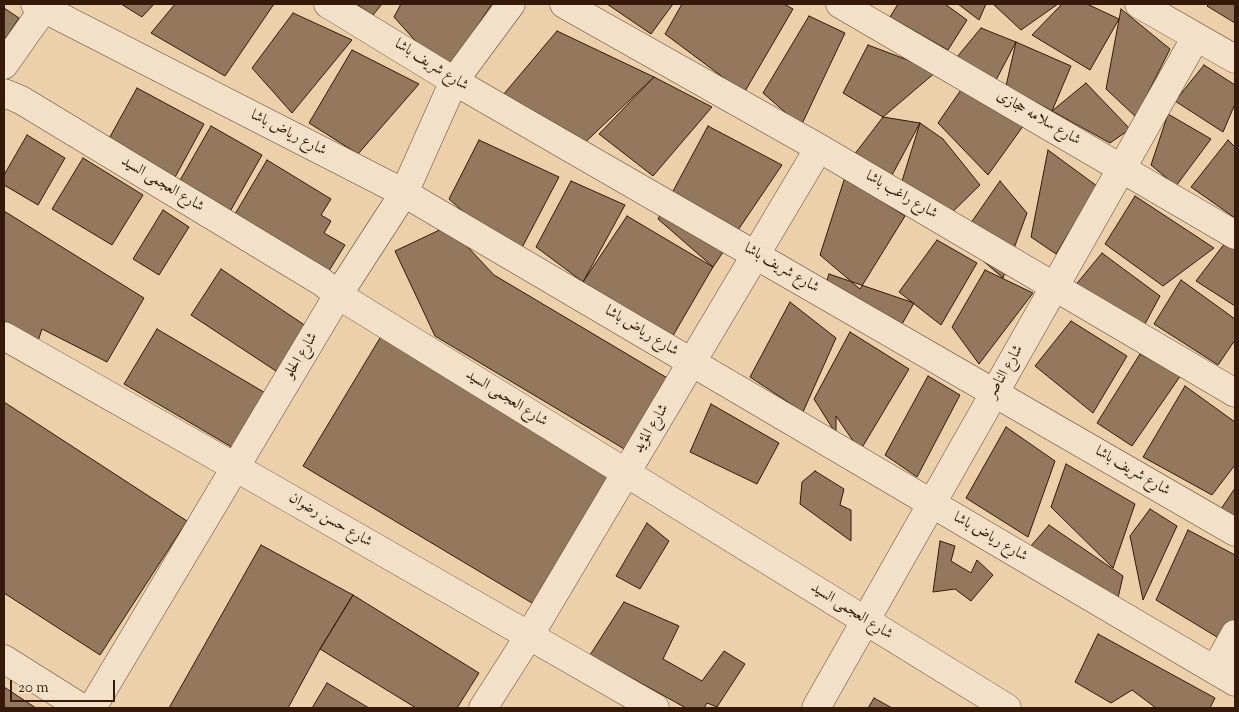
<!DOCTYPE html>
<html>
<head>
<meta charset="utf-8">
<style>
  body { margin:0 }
  #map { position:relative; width:1239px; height:712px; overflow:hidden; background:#ebd0aa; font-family:"Sorts Mill Goudy",serif }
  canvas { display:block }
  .frame { position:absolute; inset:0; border:5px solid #351909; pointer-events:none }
  .scale { position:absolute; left:10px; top:680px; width:105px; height:22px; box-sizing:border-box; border:2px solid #351909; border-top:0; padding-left:6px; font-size:15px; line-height:18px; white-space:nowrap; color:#351909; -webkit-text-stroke:4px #f2e0c8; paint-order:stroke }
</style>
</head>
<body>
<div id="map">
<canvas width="1239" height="712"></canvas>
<div class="frame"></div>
<div class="scale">20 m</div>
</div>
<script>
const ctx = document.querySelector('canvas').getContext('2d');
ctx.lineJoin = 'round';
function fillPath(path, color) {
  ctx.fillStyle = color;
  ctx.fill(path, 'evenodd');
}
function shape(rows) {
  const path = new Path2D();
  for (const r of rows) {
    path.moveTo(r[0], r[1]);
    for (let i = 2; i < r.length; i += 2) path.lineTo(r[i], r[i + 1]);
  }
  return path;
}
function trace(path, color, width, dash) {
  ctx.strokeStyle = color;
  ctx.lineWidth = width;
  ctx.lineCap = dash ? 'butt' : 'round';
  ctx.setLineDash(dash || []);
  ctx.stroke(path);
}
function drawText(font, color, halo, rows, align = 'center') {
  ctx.font = font + ' "Sorts Mill Goudy",Amiri,serif';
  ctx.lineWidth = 5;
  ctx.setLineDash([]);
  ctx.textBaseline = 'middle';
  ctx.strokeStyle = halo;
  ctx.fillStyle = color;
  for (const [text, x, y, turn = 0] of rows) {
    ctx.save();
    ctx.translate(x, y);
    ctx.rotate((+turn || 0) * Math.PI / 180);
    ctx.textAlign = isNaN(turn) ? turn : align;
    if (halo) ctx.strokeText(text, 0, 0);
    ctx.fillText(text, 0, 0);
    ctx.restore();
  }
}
const building = shape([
  [121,4,154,4,142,17,121,4],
  [175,4,274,4,225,76,151,33,175,4],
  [356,4,382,4,373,15,356,4],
  [401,4,492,4,445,74,394,17,401,4],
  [607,4,673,4,651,34,607,4],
  [682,4,784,4,793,9,744,93,665,34,682,4],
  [898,4,945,4,967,20,948,50,890,17,898,4],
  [958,4,986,4,979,20,958,4],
  [993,4,1058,4,1021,30,993,4],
  [1062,4,1087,4,1119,19,1090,70,1032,35,1062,4],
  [1209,4,1235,4,1235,23,1207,6,1209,4],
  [4,8,19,18,4,41,4,8],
  [1121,9,1170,49,1136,117,1106,89,1121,9],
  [293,13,352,40,292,113,252,68,293,13],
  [809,16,845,33,801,126,763,93,809,16],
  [981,28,1016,42,996,80,957,57,981,28],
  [557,31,654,77,576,151,503,95,557,31],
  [1016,42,1071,66,1052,111,1006,86,1016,42],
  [868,45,937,71,883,117,843,93,868,45],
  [352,50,419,84,358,154,309,123,352,50],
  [1204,65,1235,85,1235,104,1223,132,1175,101,1204,65],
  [654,77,712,107,653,176,599,134,654,77],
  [1086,83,1130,129,1110,143,1052,111,1086,83],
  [963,87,1026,122,988,175,938,123,963,87],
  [137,88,204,124,173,181,106,144,137,88],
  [1168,114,1211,139,1176,186,1151,165,1168,114],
  [883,117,920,123,891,177,854,155,883,117],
  [920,123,943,139,980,185,934,230,898,194,920,123],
  [211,126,262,155,227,217,175,189,211,126],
  [708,126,782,165,713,267,658,219,708,126],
  [27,135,65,158,38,205,4,185,4,175,27,135],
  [479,140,559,177,516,259,449,199,479,140],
  [1228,140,1235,147,1235,218,1191,187,1228,140],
  [1048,150,1097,186,1056,254,1031,237,1048,150],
  [83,158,143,195,112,245,52,209,83,158],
  [267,160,331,199,321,215,331,221,324,233,345,245,322,282,228,226,267,160],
  [845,177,905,216,860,289,820,255,845,177],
  [571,181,625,205,583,282,536,247,571,181],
  [1000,181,1027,213,1003,278,959,240,1000,181],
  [1135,196,1214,248,1163,286,1105,244,1135,196],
  [163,210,189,227,159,275,133,259,163,210],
  [4,211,144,298,107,362,42,329,38,341,4,321,4,211],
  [627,216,713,267,671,339,583,282,627,216],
  [448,226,494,275,669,379,626,450,435,336,395,251,448,226],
  [937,240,977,263,941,325,899,292,937,240],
  [1225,243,1235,249,1235,306,1196,281,1225,243],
  [1102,253,1160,296,1132,348,1059,305,1102,253],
  [221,269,306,326,282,375,191,315,221,269],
  [985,270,1033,293,979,364,952,327,985,270],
  [829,274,914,303,889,347,818,307,829,274],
  [1181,280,1235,319,1235,340,1218,365,1154,324,1181,280],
  [790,302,836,338,803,412,750,377,790,302],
  [1071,321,1127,356,1093,413,1035,366,1071,321],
  [157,329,267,394,235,449,124,384,157,329],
  [850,332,909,369,860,451,836,416,836,434,814,399,850,332],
  [383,333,622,476,542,609,303,466,383,333],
  [1140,354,1181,375,1132,446,1097,423,1140,354],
  [928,376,960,395,917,477,885,455,928,376],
  [1185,386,1235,422,1235,465,1212,495,1143,457,1185,386],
  [4,402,187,521,100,655,4,593,4,402],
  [711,404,779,443,757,484,690,452,711,404],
  [1006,427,1055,461,1028,537,966,498,1006,427],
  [1066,464,1135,504,1113,568,1051,507,1066,464],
  [815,471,844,489,840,505,851,510,851,541,800,504,802,482,815,471],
  [1235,488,1235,521,1219,512,1235,488],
  [1150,509,1177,526,1143,600,1130,536,1150,509],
  [647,523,669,541,640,589,616,576,647,523],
  [1049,525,1123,576,1118,598,1030,547,1049,525],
  [1188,530,1235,555,1235,648,1156,600,1188,530],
  [940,541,955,546,951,561,971,573,977,560,993,575,971,601,955,589,933,592,940,541],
  [261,545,353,595,320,649,288,708,169,708,261,545],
  [353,595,479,673,457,708,416,708,320,649,353,595],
  [624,602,679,626,663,659,702,681,724,651,745,664,717,707,707,703,704,708,686,708,590,655,624,602],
  [1098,634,1215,698,1210,708,1156,708,1132,690,1111,703,1075,682,1098,634],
  [327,683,369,708,312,708,327,683],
  [4,687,36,708,4,708,4,687],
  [874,698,892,708,868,708,874,698]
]);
const minor = shape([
  [35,4,404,193,1235,682],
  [328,4,454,81,1235,532],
  [564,4,819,148,1235,393],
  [840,4,1235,235],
  [1139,4,1235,59],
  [4,65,47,4],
  [4,93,21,100,322,282,338,295,1007,708],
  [4,659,82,708],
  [1215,670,1235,634],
  [92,708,338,295,404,193,454,81,511,4],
  [483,708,529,636,819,148],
  [816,708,1196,37]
]);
const tertiary = shape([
  [4,336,235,467,655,708]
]);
const streetNames = [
  ["شارع شريف باشا",431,66,32],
  ["شارع سلامه حجازى",1038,119,30],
  ["شارع رياض باشا",288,134,27],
  ["شارع العجمى السيد",162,185,31],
  ["شارع راغب باشا",901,196,30],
  ["شارع شريف باشا",781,269,30],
  ["شارع رياض باشا",641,332,31],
  ["شارع الحلو",302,356,-59],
  ["شارع الناصر",1006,372,-60],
  ["شارع العجمى السيد",506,399,32],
  ["شارع المؤيد",652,429,-59],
  ["شارع شريف باشا",1132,472,30],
  ["شارع حسن رضوان",330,521,30],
  ["شارع رياض باشا",990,538,30],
  ["شارع العجمى السيد",851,612,32]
];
fillPath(building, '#94785d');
trace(building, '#351909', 1);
trace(minor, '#624731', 29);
trace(tertiary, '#624731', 29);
trace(minor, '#f2e0c8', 28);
trace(tertiary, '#f2e0c8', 28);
drawText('15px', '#351909', '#f2e0c8', streetNames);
</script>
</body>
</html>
